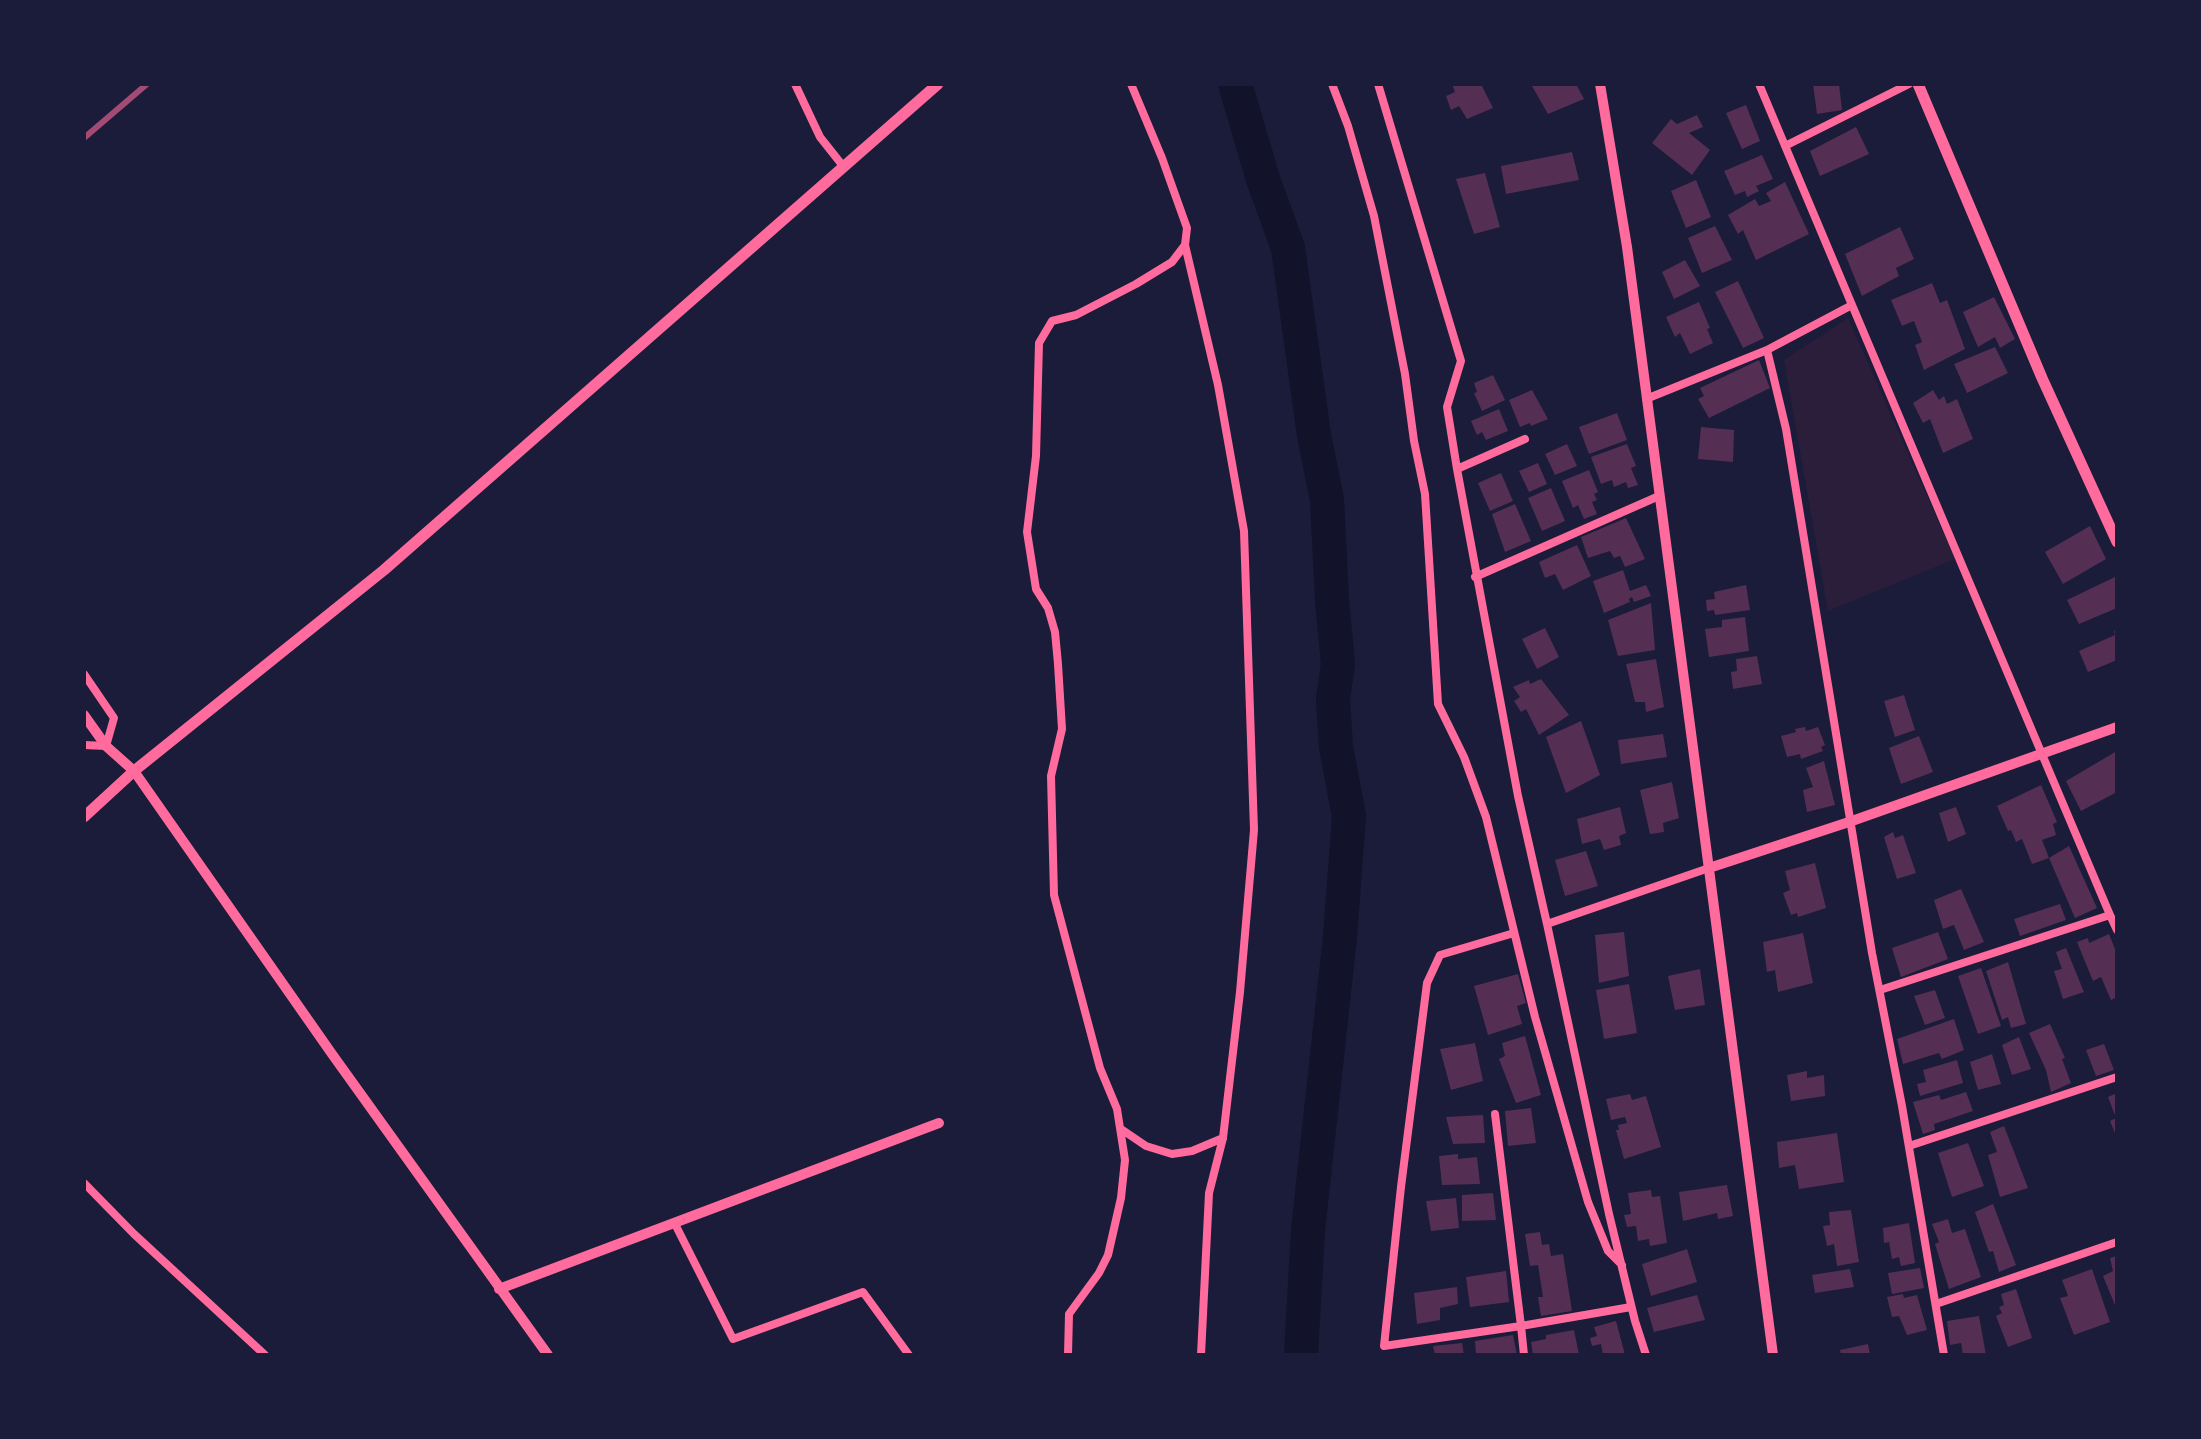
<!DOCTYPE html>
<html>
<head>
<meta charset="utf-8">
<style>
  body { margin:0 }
  #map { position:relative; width:2201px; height:1439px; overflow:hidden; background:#1b1b3a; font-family:Ubuntu,sans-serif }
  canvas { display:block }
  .frame { position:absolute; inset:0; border:86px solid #1b1b3a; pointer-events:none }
</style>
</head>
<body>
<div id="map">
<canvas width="2201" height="1439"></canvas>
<div class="frame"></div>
</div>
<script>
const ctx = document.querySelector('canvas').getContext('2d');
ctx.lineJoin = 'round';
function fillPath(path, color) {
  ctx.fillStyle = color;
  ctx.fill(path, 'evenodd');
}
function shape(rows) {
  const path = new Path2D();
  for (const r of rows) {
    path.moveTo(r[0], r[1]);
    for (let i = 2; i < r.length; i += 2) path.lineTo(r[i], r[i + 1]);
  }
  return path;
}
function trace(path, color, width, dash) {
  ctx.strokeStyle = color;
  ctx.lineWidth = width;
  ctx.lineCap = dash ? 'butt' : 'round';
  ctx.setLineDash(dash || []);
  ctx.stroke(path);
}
const green = shape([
  [1848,318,1955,559,1828,611,1784,360]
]);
const river = shape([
  [1235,84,1263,179,1288,248,1314,435,1327,500,1332,600,1338,664,1333,699,1336,747,1349,816,1340,937,1308,1230,1301,1355]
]);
const building = shape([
  [1452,84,1481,84,1493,108,1467,119,1459,106,1451,110,1446,96,1455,92],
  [1536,84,1576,84,1584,99,1548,114,1532,86],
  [1813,84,1839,84,1842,110,1817,114],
  [1746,105,1760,141,1742,149,1726,113],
  [1697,115,1703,127,1689,133,1710,150,1692,175,1652,143,1671,119,1677,124],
  [1856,127,1869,154,1820,176,1810,151],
  [1572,152,1579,180,1506,194,1501,166],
  [1762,155,1773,179,1756,186,1759,191,1747,197,1745,191,1735,195,1724,171],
  [1485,173,1500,227,1474,234,1456,179],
  [1696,180,1711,217,1686,228,1671,191],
  [1785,182,1809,234,1756,260,1743,230,1738,234,1728,215,1755,199,1759,206,1771,201,1766,193],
  [1715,226,1732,260,1702,273,1688,238],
  [1900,227,1914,259,1896,268,1899,276,1862,296,1845,254],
  [1685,260,1700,286,1674,299,1662,272],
  [1738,281,1764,338,1743,348,1715,292],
  [1932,283,1940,303,1947,300,1965,349,1924,370,1915,345,1922,342,1914,321,1902,326,1891,300],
  [1994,297,2015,339,2000,348,1995,337,1978,347,1963,312],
  [1699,302,1710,328,1707,329,1713,343,1690,354,1680,333,1675,337,1666,317],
  [1995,347,2008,373,1967,393,1954,364],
  [1759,360,1770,388,1709,418,1698,399,1704,396,1700,388],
  [1493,375,1505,400,1482,411,1474,393,1477,392,1474,383],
  [1532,390,1548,419,1531,426,1530,423,1520,427,1509,400],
  [1933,390,1939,400,1944,396,1947,404,1957,399,1973,439,1943,453,1930,419,1923,423,1913,403],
  [1499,409,1508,431,1486,440,1482,432,1477,435,1471,421],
  [1617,413,1627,440,1589,454,1579,427],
  [1701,427,1734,430,1733,462,1698,459],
  [1567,444,1577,466,1555,475,1545,454],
  [1627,444,1636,466,1631,468,1638,485,1628,488,1626,482,1614,487,1612,480,1601,484,1591,457],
  [1538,463,1547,484,1529,492,1519,471],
  [1589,470,1598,492,1594,494,1597,500,1592,502,1597,514,1584,519,1578,505,1573,508,1562,481],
  [1501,473,1513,501,1490,511,1478,483],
  [1551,488,1565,521,1542,531,1528,498],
  [1515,504,1531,541,1505,552,1492,514],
  [1626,518,1645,559,1625,567,1620,556,1614,558,1610,551,1588,558,1581,537],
  [2090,526,2106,559,2063,584,2045,552],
  [1577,545,1591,576,1563,590,1555,574,1545,578,1539,562],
  [1623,570,1630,591,1646,585,1651,596,1634,602,1632,597,1629,599,1630,602,1604,613,1593,581],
  [2117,576,2117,608,2079,624,2067,600],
  [1746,585,1750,610,1715,615,1714,610,1707,611,1706,600,1715,599,1714,592],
  [1651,603,1655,650,1618,656,1608,620],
  [1745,617,1749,651,1709,657,1705,629,1722,627,1722,620],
  [1545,628,1559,657,1537,669,1522,639],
  [2117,629,2117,660,2088,672,2079,651,2115,635,2114,631],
  [1757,656,1762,684,1733,689,1731,672,1737,671,1736,659],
  [1656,659,1664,707,1646,712,1645,702,1635,702,1626,664],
  [1541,679,1569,715,1539,735,1526,709,1521,712,1514,701,1520,697,1513,687,1529,680,1530,684],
  [1904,695,1915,730,1895,737,1884,701],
  [1581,721,1600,775,1566,793,1546,737],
  [1805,727,1806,731,1818,727,1825,745,1821,747,1823,751,1801,759,1800,754,1787,757,1781,736,1796,732,1795,729],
  [1663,734,1667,757,1621,764,1618,740],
  [1919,736,1933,772,1901,784,1889,748],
  [2117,751,2117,792,2081,811,2066,781],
  [1824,761,1835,805,1807,812,1803,790,1813,787,1806,768],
  [1672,782,1679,818,1663,823,1664,832,1650,834,1640,790],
  [2041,785,2057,822,2053,824,2056,835,2042,840,2049,858,2032,864,2022,839,2016,842,2011,830,2008,831,1997,806],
  [1620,807,1626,833,1619,836,1621,845,1604,850,1600,839,1582,844,1577,819],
  [1956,807,1966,834,1948,842,1939,813],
  [1893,832,1895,838,1903,835,1916,873,1897,879,1884,837],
  [2069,846,2097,908,2075,918,2049,858],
  [1586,851,1598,886,1565,896,1555,860],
  [1815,863,1826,908,1798,917,1797,913,1791,915,1783,893,1790,890,1785,871],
  [1961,889,1984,942,1964,950,1954,925,1943,929,1934,900],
  [2060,904,2066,920,2020,936,2014,919],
  [1624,932,1629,976,1599,983,1595,935],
  [1938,932,1948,959,1901,977,1892,948],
  [1803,933,1813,983,1778,992,1775,970,1767,972,1763,942],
  [2109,934,2117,954,2117,997,2111,1000,2101,977,2093,981,2077,942,2088,938,2089,943],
  [2066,948,2084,992,2063,999,2054,971,2062,969,2056,952],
  [2008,962,2026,1024,2011,1028,2008,1017,2002,1020,1986,971],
  [1981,968,2001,1026,1978,1034,1958,976],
  [1700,969,1705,1005,1675,1010,1668,976],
  [1518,974,1526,1003,1517,1006,1522,1024,1488,1035,1474,986],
  [1629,984,1637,1033,1604,1039,1596,990],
  [1935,990,1945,1018,1925,1025,1914,996],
  [1954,1019,1964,1050,1942,1059,1939,1053,1903,1064,1897,1039],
  [2050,1024,2065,1058,2062,1059,2071,1083,2051,1092,2046,1070,2029,1033],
  [1525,1036,1541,1095,1516,1103,1499,1059,1505,1056,1502,1043],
  [2019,1037,2031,1069,2012,1075,2002,1045],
  [1475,1043,1483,1081,1451,1090,1440,1049],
  [2104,1044,2114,1070,2096,1076,2086,1050],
  [1992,1054,2001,1084,1978,1090,1970,1062],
  [1957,1060,1963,1083,1920,1096,1917,1084,1926,1082,1923,1070],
  [1807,1071,1807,1078,1824,1075,1825,1096,1791,1101,1787,1075],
  [1966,1092,1973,1111,1934,1124,1935,1130,1923,1134,1913,1102,1939,1095,1941,1100],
  [2117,1093,2117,1138,2110,1121,2116,1118,2108,1097],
  [1630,1094,1632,1100,1646,1096,1661,1147,1624,1159,1616,1130,1619,1130,1618,1125,1627,1123,1625,1117,1611,1120,1606,1099],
  [1531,1108,1536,1143,1508,1146,1505,1111],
  [1483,1115,1485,1143,1453,1144,1446,1117],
  [2004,1126,2028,1188,2000,1197,1988,1155,1997,1152,1990,1132],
  [1837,1133,1844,1182,1799,1189,1795,1165,1779,1168,1777,1142],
  [1968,1143,1984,1186,1952,1197,1938,1153],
  [1458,1154,1458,1159,1477,1157,1480,1184,1442,1185,1439,1156],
  [1727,1185,1733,1216,1718,1219,1717,1213,1683,1221,1679,1192],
  [1651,1190,1652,1197,1660,1196,1667,1243,1650,1246,1649,1239,1638,1241,1636,1226,1627,1227,1624,1215,1631,1214,1628,1193],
  [1493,1193,1496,1220,1462,1221,1462,1195],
  [1456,1198,1459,1228,1431,1231,1426,1201],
  [1993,1204,2016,1265,1999,1272,1993,1251,1989,1252,1975,1212],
  [1851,1210,1859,1262,1837,1266,1834,1244,1827,1246,1823,1226,1830,1225,1829,1212],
  [1948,1219,1952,1233,1965,1229,1981,1277,1949,1289,1935,1244,1939,1242,1932,1224],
  [1909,1223,1915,1263,1901,1266,1899,1257,1892,1259,1889,1242,1884,1243,1883,1228],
  [1540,1232,1542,1245,1549,1244,1551,1256,1563,1254,1572,1311,1541,1316,1538,1297,1543,1297,1538,1265,1530,1266,1525,1234],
  [1687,1249,1697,1282,1651,1296,1642,1264],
  [2117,1256,2117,1310,2103,1276,2113,1271,2110,1258],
  [1920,1268,1924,1288,1892,1294,1888,1273],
  [1850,1269,1854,1287,1815,1293,1812,1275],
  [2092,1269,2110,1322,2074,1335,2060,1298,2068,1296,2062,1280],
  [1506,1271,1509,1302,1470,1307,1466,1277],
  [1457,1287,1458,1304,1440,1308,1440,1320,1417,1324,1414,1293],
  [2016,1289,2032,1338,2008,1347,1996,1316,2002,1313,1999,1307,2004,1305,2001,1294],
  [1903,1294,1904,1298,1917,1295,1927,1330,1907,1335,1899,1316,1892,1317,1887,1297],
  [1697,1295,1705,1320,1654,1332,1647,1308],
  [1979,1316,1986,1355,1963,1355,1961,1343,1950,1345,1947,1321],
  [1616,1321,1625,1355,1603,1355,1601,1344,1592,1346,1590,1338,1597,1336,1594,1327],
  [1574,1330,1579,1355,1533,1355,1531,1342,1546,1339,1546,1335],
  [1513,1335,1517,1355,1476,1355,1475,1341],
  [1462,1343,1464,1355,1435,1355,1433,1346],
  [1868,1344,1870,1355,1841,1355,1840,1350]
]);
const minor = shape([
  [795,84,820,137,843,166],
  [1332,84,1348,126,1374,216,1405,374,1414,441,1425,494,1438,704,1464,757,1486,817,1535,1017,1588,1202,1608,1251,1622,1265],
  [1378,84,1461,361,1447,407,1457,469],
  [1759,84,1852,305],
  [1785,146,1909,84],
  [1185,245,1218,385,1244,531,1254,830,1240,992,1223,1138,1209,1193,1201,1355],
  [1767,350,1852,305,2110,915],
  [1646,399,1767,350,1786,429,1872,953,1902,1106,1944,1355],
  [1525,439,1457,469,1518,796,1547,924],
  [1475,577,1659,496],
  [84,674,114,718,106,746,84,745],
  [1880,990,2110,915,2117,930],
  [1495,1114,1521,1326,1384,1346,1401,1187,1427,983,1440,955,1514,933],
  [1121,1129,1146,1146,1172,1154,1192,1151,1223,1138],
  [1909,1146,2117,1077],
  [84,1183,134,1234,265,1355],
  [675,1224,733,1339,863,1292,909,1355],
  [1936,1304,2117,1242],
  [1068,1355,1069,1314,1099,1273,1108,1255,1121,1198,1125,1160,1117,1109,1100,1068,1054,895,1051,776,1062,729,1058,664,1055,632,1048,608,1036,589,1027,532,1036,456,1039,343,1052,321,1076,315,1136,284,1172,262,1185,245,1187,228,1162,158,1131,84],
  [1524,1355,1521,1326,1631,1307],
  [1646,1355,1635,1321,1609,1214,1547,924,1709,868]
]);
const tertiary = shape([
  [1600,84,1627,247,1773,1355],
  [84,715,106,746,134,771,332,1054,548,1355],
  [1709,868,1852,821,2117,727],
  [499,1289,939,1123]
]);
const secondary = shape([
  [1918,84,2042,378,2117,542],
  [84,817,134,771,384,570,938,84]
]);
const rail = shape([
  [84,138,147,84]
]);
fillPath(green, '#2a1e3b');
trace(river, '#12122b', 34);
fillPath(building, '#542f53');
trace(minor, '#ff6b9d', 8);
trace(tertiary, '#ff6b9d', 10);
trace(secondary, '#ff6b9d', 11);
trace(rail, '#a44b75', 6);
</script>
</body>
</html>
